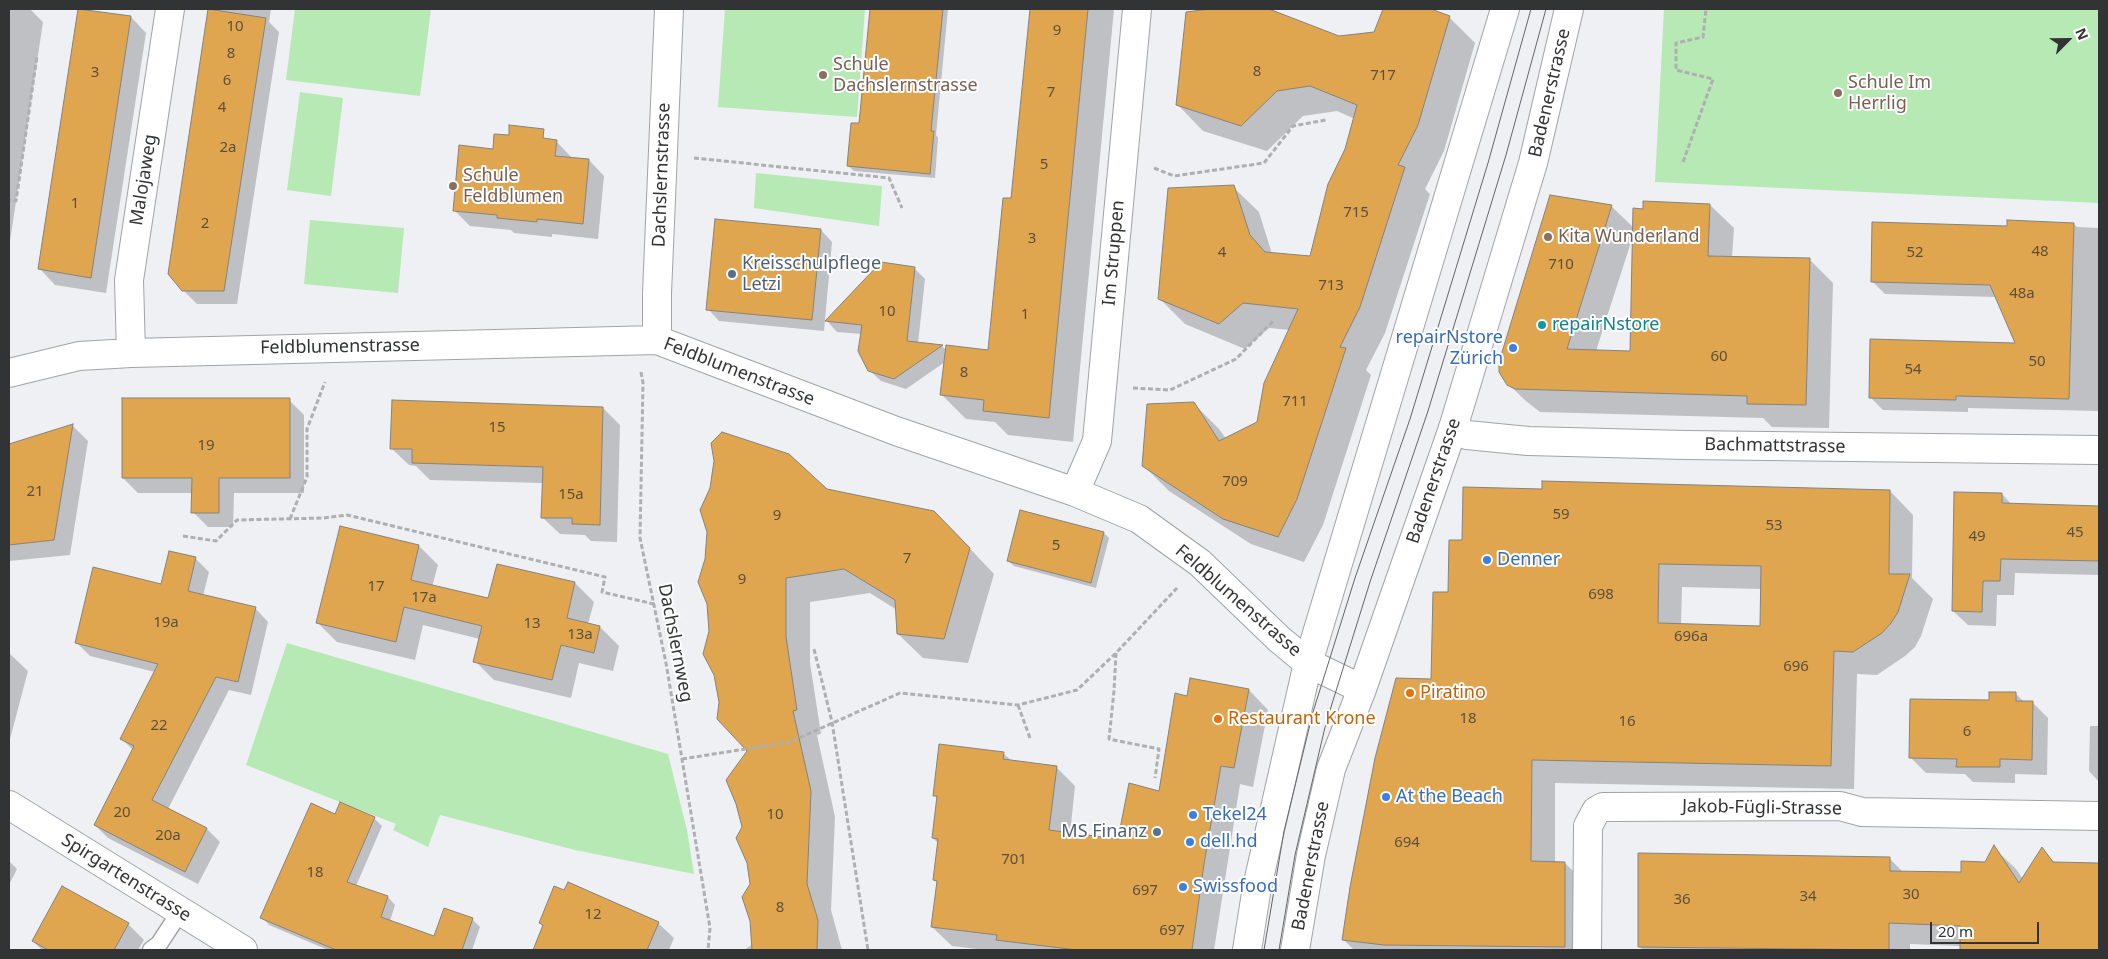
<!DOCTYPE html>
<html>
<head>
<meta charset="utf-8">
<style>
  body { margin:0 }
  #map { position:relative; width:2108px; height:959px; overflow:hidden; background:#eef0f4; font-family:"Noto Sans",sans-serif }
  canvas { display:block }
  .frame { position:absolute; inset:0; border:10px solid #323334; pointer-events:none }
  .north { position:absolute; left:2043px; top:15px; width:50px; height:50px; -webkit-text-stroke:4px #fff; paint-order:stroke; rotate:67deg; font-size:14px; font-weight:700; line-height:20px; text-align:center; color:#323334 }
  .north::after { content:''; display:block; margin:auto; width:18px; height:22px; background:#323334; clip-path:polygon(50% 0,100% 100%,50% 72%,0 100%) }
  .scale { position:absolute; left:1930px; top:922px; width:109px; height:22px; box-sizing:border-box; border:2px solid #323334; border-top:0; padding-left:6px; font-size:15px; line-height:18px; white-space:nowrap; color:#323334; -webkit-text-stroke:4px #fff; paint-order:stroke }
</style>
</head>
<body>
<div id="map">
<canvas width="2108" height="959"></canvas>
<div class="frame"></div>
<div class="north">N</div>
<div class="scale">20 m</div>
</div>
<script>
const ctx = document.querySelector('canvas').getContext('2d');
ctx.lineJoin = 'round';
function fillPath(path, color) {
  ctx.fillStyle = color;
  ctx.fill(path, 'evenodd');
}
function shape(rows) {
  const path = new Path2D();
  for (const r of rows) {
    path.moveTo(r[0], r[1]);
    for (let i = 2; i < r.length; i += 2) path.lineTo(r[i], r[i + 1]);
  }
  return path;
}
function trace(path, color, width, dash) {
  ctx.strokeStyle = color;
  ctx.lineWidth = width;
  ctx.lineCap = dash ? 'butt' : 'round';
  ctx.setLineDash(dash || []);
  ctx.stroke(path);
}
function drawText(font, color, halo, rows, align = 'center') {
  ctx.font = font + ' "Noto Sans",sans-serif';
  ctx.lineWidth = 4;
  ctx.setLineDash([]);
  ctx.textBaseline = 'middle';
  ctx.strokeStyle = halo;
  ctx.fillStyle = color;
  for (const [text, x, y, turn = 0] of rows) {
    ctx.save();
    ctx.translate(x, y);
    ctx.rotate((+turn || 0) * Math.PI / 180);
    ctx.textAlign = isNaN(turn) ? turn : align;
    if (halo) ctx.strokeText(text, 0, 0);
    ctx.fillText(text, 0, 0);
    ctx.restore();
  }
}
const green = shape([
  [295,9,431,9,420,96,286,80],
  [725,9,865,9,857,117,718,107],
  [1664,9,2099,9,2099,203,1655,182],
  [300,92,343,98,331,196,287,190],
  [756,173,882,186,879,226,754,208],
  [310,220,404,228,398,293,304,284],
  [287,643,668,754,687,830,694,874,575,850,440,815,428,847,393,830,396,824,246,765]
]);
const shadow = shape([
  [9,9,30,9,43,22,9,248],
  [80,9,131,17,146,33,106,293,55,285,40,269],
  [219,9,271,9,269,22,279,32,237,304,197,304,183,290],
  [871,9,948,9,936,135,938,138,935,178,854,171,848,166,860,125],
  [1031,9,1114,9,1073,442,1008,435,995,422,966,419,942,395,945,362,906,389,881,381,869,370,862,334,837,332,827,321,882,263,914,268,925,279,918,344,942,346,946,350,989,351,1013,200],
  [1221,9,1265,9,1339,37,1375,33,1385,9,1427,9,1449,17,1475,43,1444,151,1425,189,1430,194,1385,333,1366,370,1371,375,1323,525,1304,562,1251,544,1169,491,1143,465,1193,403,1219,429,1226,439,1258,423,1290,330,1269,328,1245,349,1185,324,1159,298,1233,187,1259,212,1272,254,1311,258,1347,149,1355,119,1337,111,1303,116,1267,151,1203,131,1178,105,1187,13],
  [543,137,545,140,556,141,572,158,589,160,604,176,598,239,552,234,552,237,514,233,511,230,470,226,454,210,494,150],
  [1710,205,1734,228,1732,258,1809,259,1833,283,1829,428,1772,427,1763,418,1540,412,1527,402,1502,378,1500,372,1611,206,1634,228,1644,211],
  [1633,236,1631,352,1596,351],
  [2074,224,2077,227,2099,228,2099,411,1968,408,1968,412,1883,410,1870,397,2016,344,1996,297,1885,294,1872,281,2008,227],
  [821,230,832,242,824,331,719,321,708,309],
  [289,400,304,415,304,493,234,493,233,527,208,527,193,512,193,493,138,493,123,478],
  [603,408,620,425,617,542,591,541,585,535,560,534,542,517,543,483,430,480,416,466,409,465,391,448],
  [73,426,88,441,70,555,9,561,9,445],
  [826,490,959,537,994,574,968,663,923,658,898,634,897,610,870,593,810,602,810,663,821,734,817,735,835,817,831,910,842,950,744,950,753,944,751,884,743,827,749,751,718,719],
  [1890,491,1913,515,1912,578,1933,599,1921,636,1915,647,1905,656,1877,675,1857,674,1854,789,1555,783,1555,863,1565,863,1588,886,1589,950,1354,950,1343,939,1433,680,1449,593],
  [1682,587,1762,589,1761,627,1681,625],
  [2002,494,2012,505,2099,507,2099,575,2015,573,2014,595,1997,595,1996,626,1968,625,1953,611],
  [341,528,419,546,438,565,432,587,489,600,575,583,594,602,588,624,600,627,619,646,613,671,579,663,571,698,494,680,475,661,480,639,423,625,415,660,337,642,318,623],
  [1104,533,1109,538,1096,588,1014,566,1008,561],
  [195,558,209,572,203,596,255,608,268,622,251,695,229,690,168,809,207,829,220,842,198,884,108,838,95,825,133,750,122,739,155,672,90,656,76,642,162,585],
  [9,653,28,671,10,739,9,738],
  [1249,690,1268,710,1253,787,1240,784,1214,950,986,950,952,946,932,927,938,883,934,880,938,843,933,838,938,799,934,795,1004,754,1012,761,1056,767,1075,786,1070,834,1119,841,1160,792,1188,697],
  [2016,694,2024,702,2032,702,2048,718,2047,775,2015,774,2015,783,1973,782,1965,774,1926,773,1910,757],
  [2090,726,2099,726,2099,782,2089,771],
  [336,816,374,818,382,826,356,886,388,897,395,905,390,921,435,937,472,919,480,927,472,950,328,950,269,925,262,917],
  [1994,848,2016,869,2023,879,2042,849,2056,864,2099,865,2099,950,1961,950,1961,946,1910,944,1910,950,1643,950,1639,946,1889,858,1903,872,1962,873,1985,863],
  [9,861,17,869,9,885],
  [540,923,658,923,674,938,669,950,534,950,544,927],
  [128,924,144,940,138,950,42,950,33,941]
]);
const building = shape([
  [78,9,131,16,91,278,38,269,78,9],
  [208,9,266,18,224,291,182,291,168,274,208,9],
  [870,9,943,9,931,131,934,131,930,174,847,166,851,123,859,123,870,9],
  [1030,9,1088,9,1049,418,983,411,984,400,940,395,946,345,988,350,1003,198,1011,198,1030,9],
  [1210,9,1269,9,1339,36,1374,32,1383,9,1431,9,1450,16,1418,125,1398,165,1405,167,1360,307,1340,347,1346,348,1297,499,1278,537,1223,519,1142,466,1147,404,1194,402,1219,441,1257,422,1264,383,1298,309,1243,303,1219,324,1158,299,1168,188,1234,185,1250,235,1265,252,1310,256,1328,184,1345,149,1357,105,1310,86,1277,91,1241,126,1176,105,1186,12,1210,9],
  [509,125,544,129,543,138,557,140,555,156,589,159,583,224,537,219,537,222,497,218,497,215,453,211,459,145,493,149,494,134,509,135,509,125],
  [1550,195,1612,205,1567,349,1630,351,1633,208,1643,209,1643,201,1710,204,1708,256,1810,258,1806,405,1747,404,1747,396,1515,389,1507,385,1499,372,1499,362,1550,195],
  [715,219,821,229,812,320,706,310,715,219],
  [2007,220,2074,223,2069,399,1956,396,1956,400,1869,398,1870,339,2015,343,1990,285,1871,282,1872,222,2007,226,2007,220],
  [881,262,915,267,907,341,943,345,894,379,868,371,858,351,862,325,825,321,881,262],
  [122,398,290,398,290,478,219,478,219,513,191,513,192,478,122,478,122,398],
  [392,400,603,407,600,525,572,524,572,518,541,518,543,467,412,463,412,449,390,449,392,400],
  [73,424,54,540,9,545,9,444,73,424],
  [722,432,789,454,827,489,934,511,970,548,944,639,897,634,895,600,844,569,786,578,786,637,797,710,793,711,811,791,807,884,818,920,817,950,752,950,750,921,742,897,750,884,747,863,736,838,742,827,736,804,726,780,747,751,717,719,719,702,714,675,703,654,709,631,707,604,698,582,705,559,707,532,700,510,710,488,714,461,711,443,722,432],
  [1542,481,1890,490,1889,574,1910,574,1898,612,1891,623,1882,633,1853,652,1834,651,1831,766,1532,760,1531,861,1565,862,1565,947,1384,945,1342,940,1350,887,1375,758,1396,678,1431,679,1433,592,1448,592,1449,540,1462,540,1463,487,1542,489,1542,481],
  [1659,564,1761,566,1760,626,1658,623,1659,564],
  [1954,492,2002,493,2002,503,2099,506,2099,561,2001,559,2000,581,1983,581,1982,612,1952,611,1954,492],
  [1020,510,1104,532,1091,583,1007,561,1020,510],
  [340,526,419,545,411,580,488,598,497,564,575,582,567,618,600,626,594,653,561,645,552,680,473,662,482,626,404,607,396,642,316,623,340,526],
  [169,551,196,557,188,591,256,607,238,682,216,677,152,800,207,828,185,872,94,825,134,746,120,739,158,664,75,643,93,567,161,584,169,551],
  [1190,678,1249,689,1234,768,1221,766,1204,864,1192,950,1077,950,996,940,997,935,931,927,937,881,933,880,938,839,932,838,937,796,933,796,939,744,1004,752,1003,759,1057,766,1049,830,1118,839,1129,783,1159,791,1175,693,1187,696,1190,678],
  [1989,692,2016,692,2016,701,2033,701,2032,760,2000,759,2000,767,1956,767,1957,759,1909,758,1910,699,1989,700,1989,692],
  [340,802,375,817,347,882,388,896,381,917,434,936,444,908,473,918,462,950,336,950,260,918,311,803,335,814,340,802],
  [1994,845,2019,883,2042,847,2053,862,2099,863,2099,950,1960,950,1960,926,1889,923,1889,950,1638,947,1638,853,1890,857,1890,871,1961,872,1961,861,1985,862,1994,845],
  [568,882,659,922,647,950,533,950,543,925,539,923,554,886,564,890,568,882],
  [62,886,129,923,114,950,48,950,32,941,62,886]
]);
const path = shape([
  [694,158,889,178,902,208],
  [1683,162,1713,79,1676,70,1676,43,1703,37,1706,9],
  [1154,168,1174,176,1264,163,1293,126,1326,120],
  [9,203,9,200,16,201,37,56],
  [641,372,643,383,640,538,666,663,682,759,710,928,708,950],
  [1133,388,1170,390,1236,359,1273,321],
  [290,519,307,477,307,429,325,382],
  [183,536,216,541,237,520,323,518,347,515,605,577,602,592,654,604],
  [814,649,832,722,868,950],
  [1116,653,1114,691,1109,739,1159,749,1155,778],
  [1018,705,1030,738],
  [682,759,790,742,900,693,1018,705,1077,690,1116,653,1177,588]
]);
const service = shape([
  [151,950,159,944,180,912]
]);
const minor = shape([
  [657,340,657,293,669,9],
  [131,353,129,280,170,9],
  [9,373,79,356,131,353,657,340,896,431,1075,492,1139,519,1200,563,1279,639,1308,663],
  [1453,428,1467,435,1528,441,1685,445,2099,450],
  [1075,492,1097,441,1137,9],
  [9,805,243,950],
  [1587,950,1588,826,1596,811,1603,807,1840,806,1862,812,2099,816]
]);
const tertiary = shape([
  [1308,663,1362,689],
  [1247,950,1257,887,1308,663,1505,9],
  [1295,950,1311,855,1331,769,1362,689,1453,428,1533,163,1569,9]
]);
const tram = shape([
  [1264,950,1284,831,1313,712,1355,578,1410,419,1488,163,1531,9],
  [1279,950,1295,855,1326,723,1370,582,1428,411,1506,155,1546,9]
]);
const markers = [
  [823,75,5,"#8d6e63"],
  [1838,93,5,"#8d6e63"],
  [453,186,5,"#8d6e63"],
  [1548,237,5,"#8d6e63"],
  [732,274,5,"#5c6f8a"],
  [1542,325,5,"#0f9aa8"],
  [1513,348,5,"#3f7fe0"],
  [1487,560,5,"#3f7fe0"],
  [1410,693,5,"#e8710a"],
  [1218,719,5,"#e8710a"],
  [1386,797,5,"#3f7fe0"],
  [1193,815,5,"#3f7fe0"],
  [1157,832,5,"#5c6f8a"],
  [1190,842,5,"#3f7fe0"],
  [1183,887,5,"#3f7fe0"]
];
const numberNames = [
  ["10",235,27],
  ["9",1057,31],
  ["8",231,54],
  ["8",1257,72],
  ["3",95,73],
  ["717",1383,76],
  ["6",227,81],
  ["7",1051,93],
  ["4",222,108],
  ["2a",228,148],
  ["5",1044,165],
  ["1",75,204],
  ["715",1356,213],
  ["2",205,224],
  ["3",1032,239],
  ["48",2040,252],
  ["4",1222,253],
  ["52",1915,253],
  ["710",1561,265],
  ["713",1331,286],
  ["48a",2022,294],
  ["10",887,312],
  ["1",1025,315],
  ["60",1719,357],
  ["50",2037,362],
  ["54",1913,370],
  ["8",964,373],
  ["711",1295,402],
  ["15",497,428],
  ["19",206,446],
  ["709",1235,482],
  ["21",35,492],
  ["15a",571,495],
  ["59",1561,515],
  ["9",777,516],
  ["53",1774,526],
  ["45",2075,533],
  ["49",1977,537],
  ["5",1056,546],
  ["7",907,559],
  ["9",742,580],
  ["17",376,587],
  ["698",1601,595],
  ["17a",424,598],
  ["19a",166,623],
  ["13",532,624],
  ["13a",580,635],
  ["696a",1691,637],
  ["696",1796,667],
  ["18",1468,719],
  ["16",1627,722],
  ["22",159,726],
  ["6",1967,732],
  ["20",122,813],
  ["10",775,815],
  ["20a",168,836],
  ["694",1407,843],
  ["701",1014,860],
  ["18",315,873],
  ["697",1145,891],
  ["30",1911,895],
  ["34",1808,897],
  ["36",1682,900],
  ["8",780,908],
  ["12",593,915],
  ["697",1172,931]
];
const educationNames = [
  ["Schule",833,65],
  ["Dachslernstrasse",833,86],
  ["Schule Im",1848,83],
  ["Herrlig",1848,104],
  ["Schule",463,176],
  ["Feldblumen",463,197],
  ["Kita Wunderland",1558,237]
];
const streetNames = [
  ["Badenerstrasse",1550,93,-77],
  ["Dachslernstrasse",662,175,-88],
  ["Malojaweg",144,180,-81],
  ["Im Struppen",1114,253,-85],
  ["Feldblumenstrasse",340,347,-1],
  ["Feldblumenstrasse",739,372,21],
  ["Bachmattstrasse",1775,446,1],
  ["Badenerstrasse",1434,481,-71],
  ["Feldblumenstrasse",1238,601,41],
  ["Dachslernweg",675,643,79],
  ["Jakob-Fügli-Strasse",1762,808,1],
  ["Badenerstrasse",1311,866,-79],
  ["Spirgartenstrasse",126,878,32]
];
const serviceNames = [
  ["Kreisschulpflege",742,264],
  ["Letzi",742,285],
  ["MS Finanz",1147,832,"right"]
];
const cultureNames = [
  ["repairNstore",1552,325]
];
const shopNames = [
  ["repairNstore",1503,338,"right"],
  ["Zürich",1503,359,"right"],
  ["Denner",1497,560],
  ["At the Beach",1396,797],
  ["Tekel24",1203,815],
  ["dell.hd",1200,842],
  ["Swissfood",1193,887]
];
const foodNames = [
  ["Piratino",1420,693],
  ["Restaurant Krone",1228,719]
];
fillPath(green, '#b6e9b3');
fillPath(shadow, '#0003');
fillPath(building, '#dfa54f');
trace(building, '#85827e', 1);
trace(service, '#a1a3a7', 19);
trace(minor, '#a1a3a7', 30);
trace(tertiary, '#a1a3a7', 30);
trace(path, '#adafb1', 3, [5, 2.5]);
trace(service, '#fff', 16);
trace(minor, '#fff', 28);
trace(tertiary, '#fff', 28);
trace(tram, '#646567', 1);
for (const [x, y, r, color] of markers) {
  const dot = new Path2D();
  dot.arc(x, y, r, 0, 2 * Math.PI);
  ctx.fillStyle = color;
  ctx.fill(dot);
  trace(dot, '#fff', 2);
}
drawText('15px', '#5d503b', null, numberNames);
drawText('18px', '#785e54', '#fff', educationNames, 'left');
drawText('18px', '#323334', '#fff', streetNames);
drawText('18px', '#4e5e75', '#fff', serviceNames, 'left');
drawText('18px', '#0d838f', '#fff', cultureNames, 'left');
drawText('18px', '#366cbe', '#fff', shopNames, 'left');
drawText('18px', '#c56008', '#fff', foodNames, 'left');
</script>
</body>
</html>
